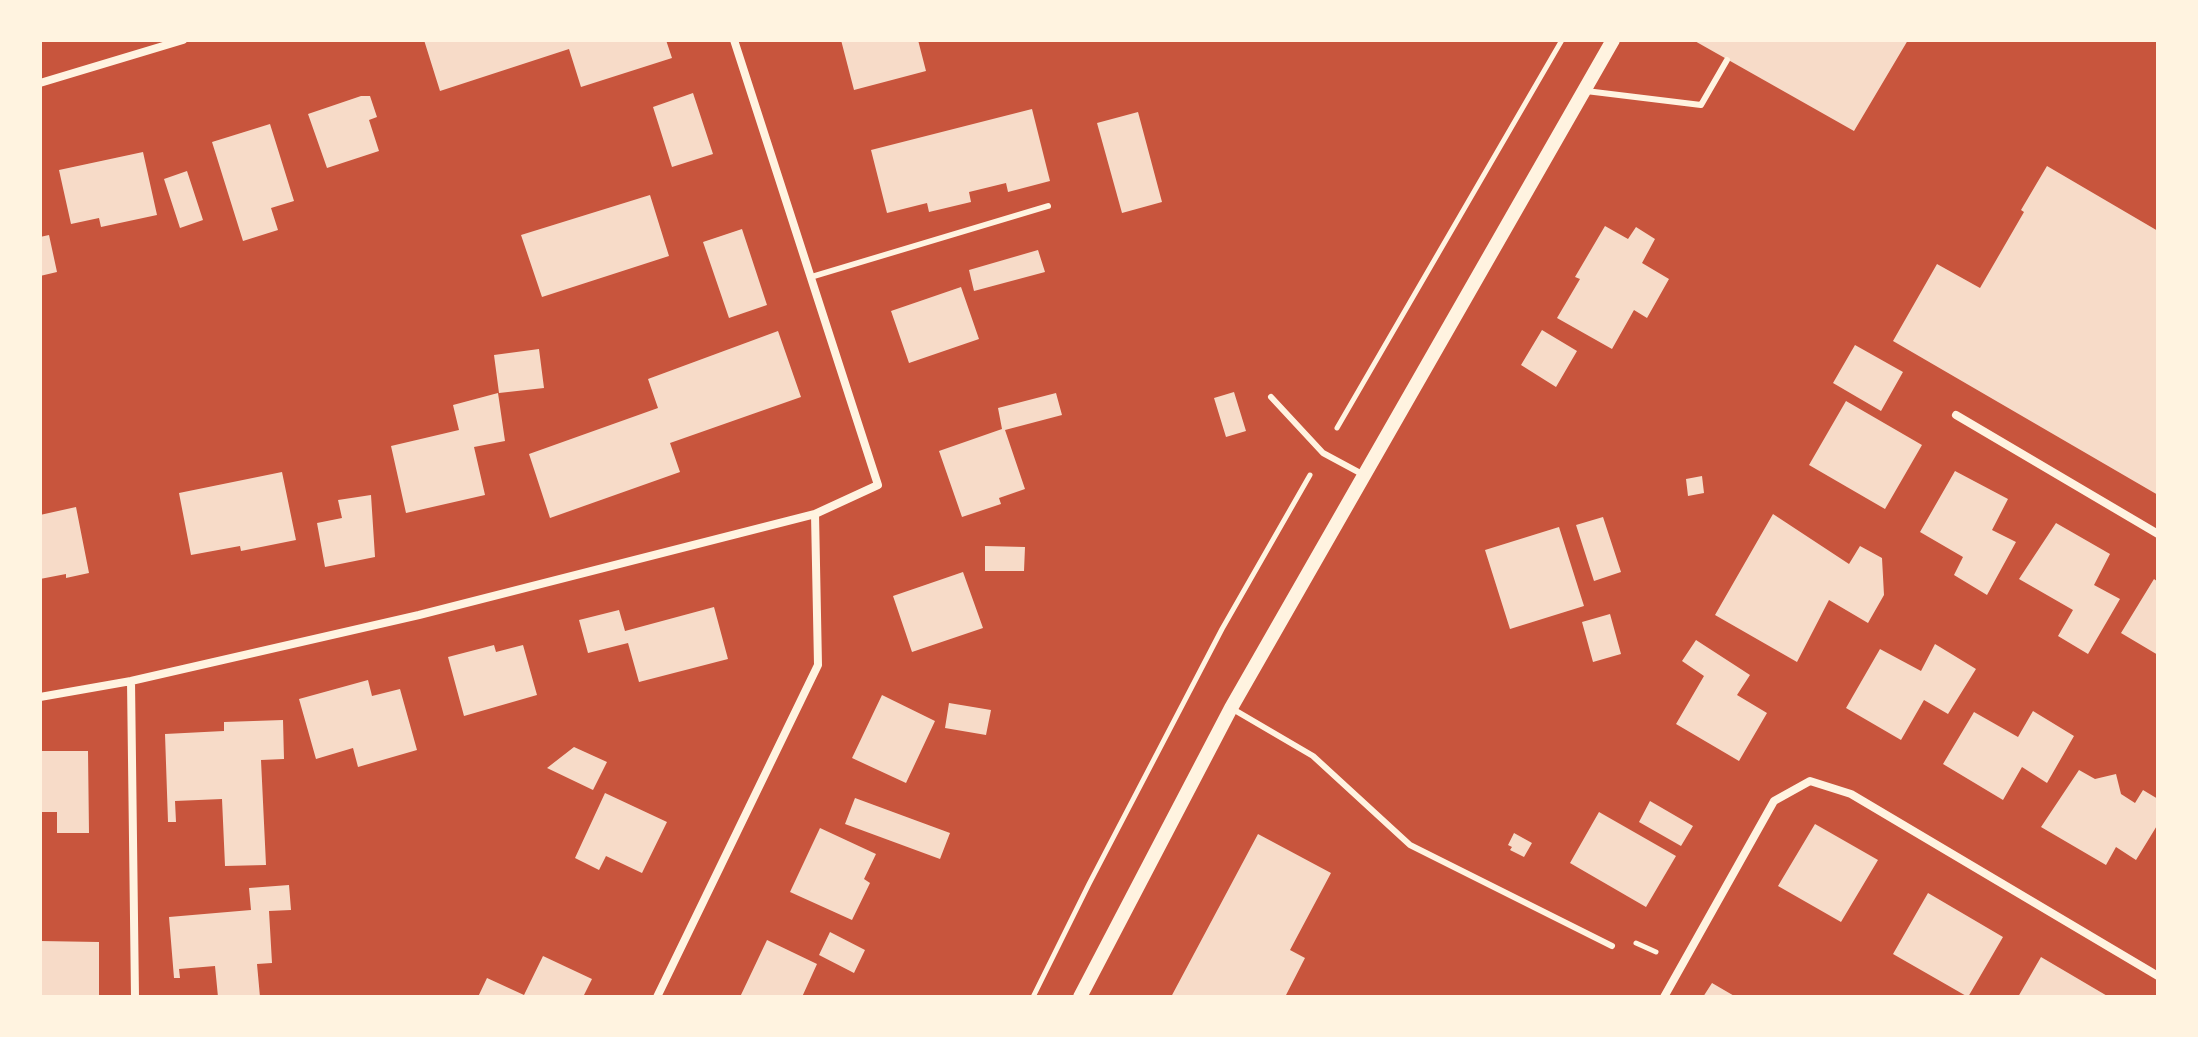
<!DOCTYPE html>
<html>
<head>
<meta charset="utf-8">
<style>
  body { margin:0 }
  #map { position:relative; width:2198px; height:1037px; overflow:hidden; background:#c8553d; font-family:"Source Sans 3",sans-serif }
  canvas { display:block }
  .frame { position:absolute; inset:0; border:42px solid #fff3e0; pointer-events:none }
</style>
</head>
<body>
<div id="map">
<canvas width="2198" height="1037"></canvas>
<div class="frame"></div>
</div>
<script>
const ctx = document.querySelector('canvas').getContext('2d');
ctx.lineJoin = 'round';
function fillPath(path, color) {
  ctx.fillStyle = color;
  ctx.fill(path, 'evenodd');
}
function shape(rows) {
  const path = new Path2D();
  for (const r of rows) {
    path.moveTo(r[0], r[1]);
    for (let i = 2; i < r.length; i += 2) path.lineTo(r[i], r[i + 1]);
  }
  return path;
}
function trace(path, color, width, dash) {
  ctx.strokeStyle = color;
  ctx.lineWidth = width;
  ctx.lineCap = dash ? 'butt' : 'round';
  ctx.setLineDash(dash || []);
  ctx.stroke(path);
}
const building = shape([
  [424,40,666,40,672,58,581,87,569,49,440,91],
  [841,40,918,40,926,71,854,90],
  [1693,40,1908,40,1854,131],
  [693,93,713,154,672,167,653,107],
  [361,96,370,96,377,117,369,120,379,151,327,168,308,114],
  [1032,109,1050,181,1008,192,1006,183,969,192,971,202,929,212,927,203,887,213,871,150],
  [1138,112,1162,202,1122,213,1097,123],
  [270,124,294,201,271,208,278,230,243,241,212,142],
  [143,152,157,215,101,227,99,218,71,224,59,170],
  [2047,166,2158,231,2158,495,1893,341,1937,264,1980,288,2024,212,2021,210],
  [187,171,203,220,180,228,164,179],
  [650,195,669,256,542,297,521,235],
  [1605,226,1628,239,1636,227,1655,239,1642,263,1669,279,1647,318,1634,310,1612,349,1557,318,1580,279,1575,277],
  [742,229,767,305,729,318,703,242],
  [49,235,57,272,40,276,40,237],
  [1038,250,1045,272,974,291,969,270],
  [961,287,979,339,909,363,891,311],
  [1542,330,1577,351,1556,387,1521,365],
  [778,331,801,397,670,443,680,472,550,518,529,454,658,408,648,379],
  [1855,345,1903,372,1881,411,1833,383],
  [539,349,544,388,499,393,494,355],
  [1234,392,1246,431,1226,437,1214,398],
  [498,393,505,441,474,447,485,495,406,513,391,446,459,430,453,405],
  [1056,393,1062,415,1005,430,1025,489,999,498,1001,504,962,517,939,451,1002,429,998,408],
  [1846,401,1922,445,1885,509,1809,465],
  [1955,471,2008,499,1992,530,2016,542,1987,595,1954,575,1963,557,1920,532],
  [282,472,296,540,241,551,240,546,191,555,179,493],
  [1702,476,1704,493,1688,496,1686,479],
  [371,495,375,557,325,567,317,523,342,518,338,500],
  [76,507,89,573,66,578,66,574,40,579,40,515],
  [1773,514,1849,564,1860,546,1882,558,1884,595,1868,623,1829,600,1797,662,1715,615],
  [1603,517,1621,572,1594,581,1576,525],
  [2056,523,2110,554,2094,585,2120,599,2088,654,2058,636,2073,610,2019,579],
  [1559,527,1584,606,1510,629,1485,550],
  [985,546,1025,547,1024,571,985,571],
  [963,572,983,628,912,652,893,596],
  [2154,579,2158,582,2158,655,2121,633],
  [714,607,728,659,639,682,628,643,588,653,579,620,619,610,625,631],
  [1610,614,1621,654,1593,662,1582,622],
  [1696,640,1750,675,1737,695,1767,713,1739,761,1676,724,1704,676,1682,661],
  [1935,644,1976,669,1948,714,1924,700,1901,740,1846,708,1880,649,1921,671],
  [494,645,496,652,523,645,537,695,464,716,448,657],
  [368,680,372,696,400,689,417,750,358,767,353,748,316,759,299,699],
  [882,695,935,721,906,783,852,758],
  [949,703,991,710,986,735,945,728],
  [2033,711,2074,736,2047,783,2022,767,2003,800,1943,764,1974,712,2018,737],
  [283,720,284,759,261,760,266,865,225,866,222,799,175,801,176,822,168,822,165,734,224,731,224,722],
  [574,747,607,762,593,790,547,768],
  [40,751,88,751,89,833,57,833,57,812,40,812],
  [2079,770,2095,779,2116,774,2121,794,2135,803,2143,790,2158,799,2158,824,2136,860,2116,847,2106,865,2041,827],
  [605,793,667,822,642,873,606,856,599,870,575,858],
  [855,798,950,833,940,859,845,824],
  [1650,801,1693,826,1681,846,1639,822],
  [1599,812,1676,856,1646,907,1570,863],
  [1815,824,1878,860,1841,922,1778,886],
  [820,828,876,854,864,879,870,883,852,920,790,892],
  [1514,833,1532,843,1524,857,1510,850,1512,847,1508,845],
  [1258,834,1331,873,1290,950,1305,958,1285,997,1171,997],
  [289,885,291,910,269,911,272,963,257,964,260,997,218,997,215,966,179,969,180,978,174,978,169,917,251,910,249,888],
  [1928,893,2003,937,1968,997,1893,954],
  [830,932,865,950,854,973,819,955],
  [767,940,817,964,802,997,740,997],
  [40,941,99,942,99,997,40,997],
  [543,956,592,979,583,997,478,997,487,978,524,995],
  [2041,957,2109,997,2018,997],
  [1712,983,1736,997,1703,997]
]);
const path = shape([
  [1337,428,1562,40],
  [1636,943,1656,952],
  [1033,997,1089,884,1222,629,1310,475]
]);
const service = shape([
  [1586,91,1701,105,1727,60],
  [811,277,1048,206],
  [1271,397,1323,453,1362,474],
  [1231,708,1313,756,1410,845,1612,946]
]);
const minor = shape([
  [40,83,183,40],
  [1956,415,2158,534],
  [131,681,135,997],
  [40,697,131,681,419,615,815,514,878,485,734,40],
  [657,997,818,665,815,514],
  [1664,997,1774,801,1810,781,1851,794,2158,976]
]);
const tertiary = shape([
  [1080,997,1231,708,1613,40]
]);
fillPath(building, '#f7dbc8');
trace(path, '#fff3e0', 5);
trace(service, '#fff3e0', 6);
trace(minor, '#fff3e0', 8);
trace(tertiary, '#fff3e0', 14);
</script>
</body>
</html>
